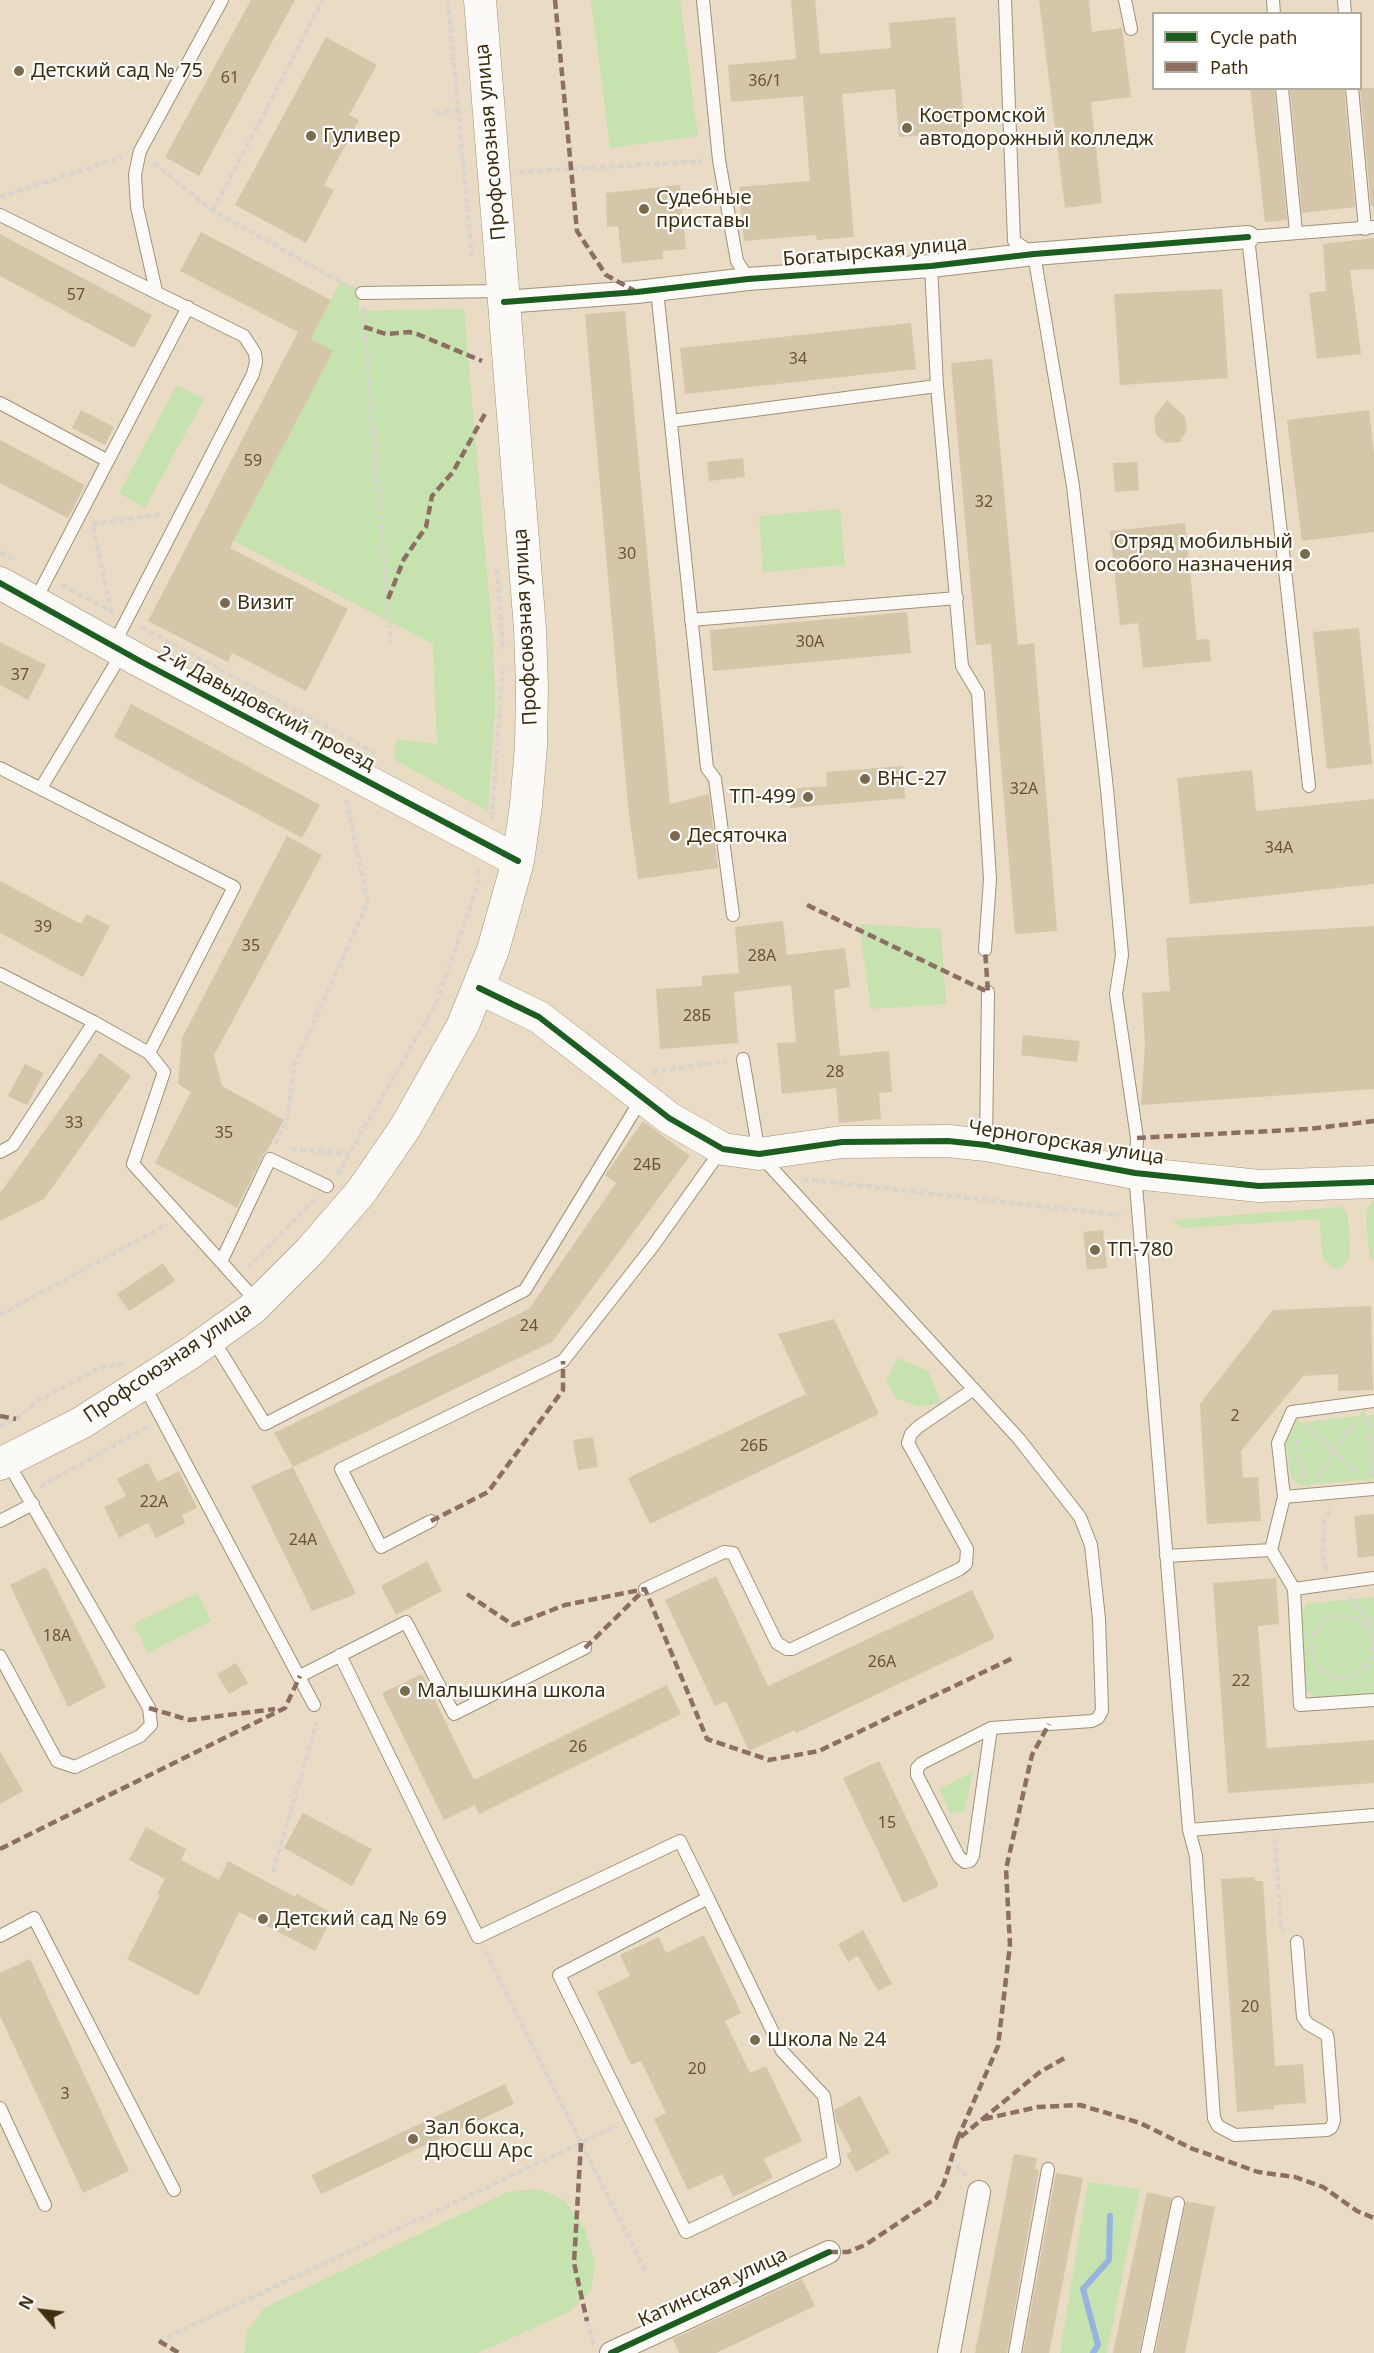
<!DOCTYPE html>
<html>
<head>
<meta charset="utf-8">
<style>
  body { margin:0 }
  #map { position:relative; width:1374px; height:2353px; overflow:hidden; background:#e9dbc4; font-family:"Noto Sans",sans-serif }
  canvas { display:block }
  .legend { position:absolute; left:1152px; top:12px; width:210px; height:78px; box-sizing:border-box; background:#fff; border:2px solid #b2ab9f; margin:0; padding:8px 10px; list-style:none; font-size:18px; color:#3f2e10 }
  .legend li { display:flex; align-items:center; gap:12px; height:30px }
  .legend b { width:30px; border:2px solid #b2ab9f }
  .north { position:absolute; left:12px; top:2281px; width:60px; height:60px; -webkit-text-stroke:4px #fff; paint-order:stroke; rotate:298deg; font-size:16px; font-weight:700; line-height:24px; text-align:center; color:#3f2e10 }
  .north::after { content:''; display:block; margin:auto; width:21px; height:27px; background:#3f2e10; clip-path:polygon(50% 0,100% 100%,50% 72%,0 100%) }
</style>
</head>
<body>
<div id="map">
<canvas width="1374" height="2353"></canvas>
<ul class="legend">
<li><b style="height:8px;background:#1b5e20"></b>Cycle path</li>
<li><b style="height:8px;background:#8d6e63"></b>Path</li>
</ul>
<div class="north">N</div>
</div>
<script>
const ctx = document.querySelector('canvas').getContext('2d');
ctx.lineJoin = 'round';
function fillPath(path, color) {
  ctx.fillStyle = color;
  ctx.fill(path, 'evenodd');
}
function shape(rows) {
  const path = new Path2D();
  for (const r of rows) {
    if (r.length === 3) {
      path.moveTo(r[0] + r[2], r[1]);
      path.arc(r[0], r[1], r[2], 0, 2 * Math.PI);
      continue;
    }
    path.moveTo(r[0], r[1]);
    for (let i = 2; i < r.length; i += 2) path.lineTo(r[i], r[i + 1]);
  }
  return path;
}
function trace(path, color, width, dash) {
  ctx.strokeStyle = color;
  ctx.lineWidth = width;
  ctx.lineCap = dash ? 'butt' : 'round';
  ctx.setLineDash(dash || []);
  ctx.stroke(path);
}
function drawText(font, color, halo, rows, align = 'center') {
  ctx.font = font + ' "Noto Sans",sans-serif';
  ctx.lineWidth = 4.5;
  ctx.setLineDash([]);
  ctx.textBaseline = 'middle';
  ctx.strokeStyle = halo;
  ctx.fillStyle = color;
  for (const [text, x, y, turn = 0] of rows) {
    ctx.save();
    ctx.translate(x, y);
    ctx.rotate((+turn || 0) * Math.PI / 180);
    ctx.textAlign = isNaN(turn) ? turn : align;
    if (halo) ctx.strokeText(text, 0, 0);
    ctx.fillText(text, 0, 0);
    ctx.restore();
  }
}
const green = shape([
  [591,0,680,0,698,136,610,148],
  [341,281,359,290,359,311,464,309,494,653,495,710,488,811,393,759,397,739,437,744,433,644,234,541,333,351,311,339],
  [177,385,204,399,145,508,119,493],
  [840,509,845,565,763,572,759,516],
  [859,924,941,929,946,1004,871,1009],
  [1372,1201,1374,1201,1374,1261,1369,1256,1366,1212],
  [1342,1207,1348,1215,1350,1254,1345,1265,1335,1269,1323,1259,1319,1219,1183,1228,1172,1220],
  [898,1358,928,1371,941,1403,919,1407,896,1398,886,1381],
  [1365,1408,1366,1416,1374,1415,1374,1479,1370,1479,1370,1483,1366,1480,1311,1484,1308,1489,1307,1485,1299,1485,1291,1477,1286,1442,1296,1425,1295,1418,1300,1423,1359,1416],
  [197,1593,211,1621,148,1653,134,1624],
  [1374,1597,1374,1696,1319,1700,1307,1692,1300,1616,1307,1604],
  [973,1772,965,1810,951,1814,939,1789],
  [1088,2182,1140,2189,1107,2353,1060,2353],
  [539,2189,564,2200,585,2229,595,2263,591,2291,569,2312,478,2353,244,2353,247,2333,264,2308,508,2192]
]);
const stream = shape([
  [1093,2353,1098,2345,1083,2289,1109,2260,1110,2216]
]);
const building = shape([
  [251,0,295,0,199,176,165,157],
  [791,0,815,0,820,54,891,48,889,23,955,17,965,132,899,137,895,89,842,94,854,237,817,240,816,235,744,241,739,187,810,181,803,96,731,102,728,65,796,59],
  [1039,0,1089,0,1092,32,1122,28,1131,97,1091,102,1102,203,1065,208],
  [326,37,377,65,349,115,359,120,324,185,334,190,306,243,235,205],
  [1250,88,1274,88,1287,220,1265,222],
  [1290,88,1344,88,1355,207,1302,213],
  [1360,88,1374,88,1374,206,1371,206],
  [680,185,686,249,663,251,663,259,622,263,618,226,607,227,606,193],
  [201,232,331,300,311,339,333,351,230,548,348,609,306,691,232,653,228,662,148,621,298,332,180,271],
  [0,234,152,315,134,348,0,276],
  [1374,238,1374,269,1350,270,1361,354,1317,359,1309,293,1326,291,1323,244],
  [1222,289,1228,378,1120,385,1114,294],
  [625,311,670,804,709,794,718,868,638,879,628,806,585,314],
  [911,323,916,369,685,394,680,348],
  [992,359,1018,645,1034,643,1057,931,1015,934,991,644,976,645,951,363],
  [1167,400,1185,417,1187,430,1180,442,1166,443,1156,435,1154,418],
  [81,410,114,427,105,445,72,428],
  [1369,410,1374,454,1374,532,1302,541,1287,420],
  [0,440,85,485,68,518,0,483],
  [743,458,745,477,709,481,707,462],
  [1137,462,1139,490,1115,492,1113,463],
  [1185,523,1197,640,1209,639,1211,661,1143,668,1138,623,1120,625,1110,531],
  [907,612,911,653,713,671,710,630],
  [1359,628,1372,764,1327,769,1313,632],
  [0,642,46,665,28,700,0,685],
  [131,704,320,805,302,838,114,737],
  [903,766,905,798,790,808,789,789,827,786,826,772],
  [1252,770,1256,811,1374,799,1374,884,1190,904,1177,778],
  [287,836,322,855,214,1055,222,1086,284,1120,267,1151,263,1155,237,1208,155,1163,191,1092,178,1084,182,1038],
  [0,881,81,924,87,914,110,926,83,977,0,933],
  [783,921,787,955,845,948,850,987,834,990,840,1056,889,1051,892,1092,879,1093,881,1119,839,1123,836,1088,782,1094,777,1043,796,1042,791,985,734,992,738,1043,660,1049,656,989,702,986,702,976,739,973,735,927],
  [1374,926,1374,1089,1141,1105,1145,1045,1142,993,1170,991,1166,938],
  [1023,1035,1080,1041,1077,1062,1021,1055],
  [100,1053,131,1076,44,1199,0,1221,0,1193],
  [25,1064,44,1073,27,1105,8,1096],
  [643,1121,690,1156,552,1342,293,1467,274,1433,529,1309,616,1183,605,1175],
  [1103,1230,1107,1268,1087,1270,1083,1232],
  [163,1263,175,1281,129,1311,117,1294],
  [1371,1306,1373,1390,1338,1391,1338,1374,1303,1376,1241,1451,1243,1478,1258,1477,1261,1521,1207,1524,1200,1404,1273,1310],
  [834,1319,879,1414,650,1524,628,1478,806,1394,778,1334],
  [593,1437,598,1467,578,1470,573,1440],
  [148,1463,158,1482,179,1471,197,1508,182,1515,185,1523,156,1538,148,1523,119,1538,104,1507,126,1496,117,1479],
  [293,1467,356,1594,312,1611,251,1486],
  [1374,1514,1374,1556,1358,1558,1354,1516],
  [427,1561,442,1591,396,1615,381,1586],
  [46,1567,106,1687,68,1707,10,1585],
  [716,1576,768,1686,972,1590,995,1638,796,1733,795,1730,749,1751,726,1701,715,1706,665,1600],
  [1276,1578,1279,1624,1258,1626,1267,1748,1374,1740,1374,1783,1228,1793,1213,1583],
  [236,1663,248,1683,229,1694,217,1674],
  [422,1674,474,1780,667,1685,681,1714,479,1814,475,1805,444,1820,382,1693],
  [0,1751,23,1791,0,1804],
  [879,1761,939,1886,903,1903,843,1778],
  [303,1813,372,1849,352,1886,284,1848],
  [146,1827,186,1849,181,1860,219,1880,228,1861,295,1897,297,1894,334,1914,315,1951,239,1912,198,1996,127,1959,160,1895,157,1894,165,1879,129,1860],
  [1254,1877,1255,1881,1263,1881,1275,2066,1303,2064,1306,2103,1274,2105,1274,2109,1237,2112,1221,1879],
  [863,1930,892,1984,878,1991,858,1956,848,1962,838,1944],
  [704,1935,741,2013,725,2021,750,2073,766,2066,802,2141,764,2159,773,2178,733,2197,722,2174,688,2190,654,2119,666,2113,641,2061,631,2065,597,1992,630,1976,620,1955,659,1937,666,1953],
  [30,1959,129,2171,83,2193,0,2016,0,1973],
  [505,2084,514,2104,321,2194,311,2175],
  [860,2096,890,2153,856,2172,846,2154,852,2151,836,2121,834,2110],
  [1014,2154,1037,2158,1035,2169,1039,2170,1007,2353,975,2353],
  [1056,2173,1083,2178,1049,2353,1023,2353],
  [1147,2192,1172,2198,1139,2353,1113,2353],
  [1186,2201,1215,2207,1185,2353,1155,2353],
  [802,2279,815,2306,716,2353,679,2353,673,2339]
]);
const path = shape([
  [448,0,472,259],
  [435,113,458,110],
  [154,163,213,211,350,287],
  [519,172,703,161],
  [0,197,122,157],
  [213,211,323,0],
  [363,308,391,642],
  [92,524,162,514],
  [93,527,111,610],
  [0,552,13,559],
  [497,569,503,651],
  [62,585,113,612],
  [141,627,375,753],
  [492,818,503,664],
  [652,1072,727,1061],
  [275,1144,287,1121,294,1066,368,902,346,798],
  [291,1149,350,1154],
  [337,1175,436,1004,479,882,478,869],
  [803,1179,1119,1215,1122,1217],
  [248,1268,316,1198],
  [0,1315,168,1224],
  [1368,1417,1372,1475],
  [1306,1426,1358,1474],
  [0,1427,16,1419,36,1402,101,1367,123,1364],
  [1297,1439,1304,1479],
  [1334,1452,1355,1420],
  [1317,1479,1334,1452],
  [40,1487,149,1426],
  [1326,1570,1323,1556,1324,1522,1331,1507],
  [1348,1598,1366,1615,1374,1626],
  [1342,1647,31],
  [1275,1839,1281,1928,1285,1932],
  [273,1872,316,1725,316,1721],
  [485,1951,645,2270],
  [951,2158,966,2176],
  [587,2321,594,2344],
  [159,2341,617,2126]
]);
const lane = shape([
  [703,0,719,160,737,261,748,279],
  [1005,0,1014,241,1034,254,1073,486,1107,789,1122,955,1116,994,1137,1138,1135,1173,1189,1830,1374,1815],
  [1125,0,1131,29],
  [1273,0,1274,14],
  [1344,0,1345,14],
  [1282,88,1296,232],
  [1352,88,1365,229],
  [0,215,244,336,255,353,256,362,253,374,113,646],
  [931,266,937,386,962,666,978,693,990,879,985,950],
  [657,290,707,768,715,779,733,915],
  [156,291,137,207,135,175,138,160,140,151,222,0],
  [362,293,502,291],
  [0,403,108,461],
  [671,421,937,386],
  [35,601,188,307],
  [691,620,957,598],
  [0,768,234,887,149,1053],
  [1309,786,1248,237,1374,227],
  [41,788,122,653],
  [0,974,94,1022],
  [743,1059,759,1154,1019,1439,1080,1517,1091,1545,1099,1619,1102,1711,1098,1718,1092,1721,991,1728,922,1763,917,1768,917,1775,959,1857,965,1862,970,1861,973,1856,991,1728],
  [986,1144,988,992],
  [0,1152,13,1145,94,1022,149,1053,164,1072,133,1164,258,1303],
  [221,1262,270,1159,327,1186],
  [212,1338,265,1424,525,1290,642,1098],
  [144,1385,314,1705],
  [1284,1497,1374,1489],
  [0,1521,33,1504],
  [431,1521,381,1547,341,1469,563,1361,653,1246,722,1149],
  [1166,1556,1271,1550],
  [1374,1578,1294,1589,1300,1705,1374,1700],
  [645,1589,724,1552,733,1553,777,1643,787,1649,792,1649,960,1569,966,1564,967,1549,908,1443,911,1434,918,1427,974,1389],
  [1294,1589,1271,1550,1284,1497,1278,1443,1292,1412,1374,1401],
  [340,1655,478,1937,680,1841,708,1898,559,1975,686,2232,834,2161,824,2096,782,2051,708,1898],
  [0,1656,57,1761,75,1767,140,1736,151,1725,149,1708,7,1461],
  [300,1676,406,1622,454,1714,585,1648],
  [1189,1830,1196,1856,1214,2118,1218,2126,1235,2135,1327,2130,1331,2128,1334,2121,1328,2041,1327,2035,1308,2024,1303,2017,1297,1942],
  [0,1936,34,1918,174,2190],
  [0,2108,45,2205],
  [1015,2353,1048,2169],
  [1147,2353,1178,2203]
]);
const street = shape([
  [504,302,637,292,748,279,931,266,1034,254,1248,237],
  [611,2353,829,2252],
  [949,2353,979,2192]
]);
const secondary = shape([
  [0,583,140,661,518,861],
  [479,988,539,1017,669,1118,723,1149,759,1154,842,1142,948,1141,986,1145,1135,1173,1259,1186,1374,1182],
  [0,1464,81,1423,189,1354,252,1309,310,1251,361,1192,405,1128,463,1025,493,950,518,861,526,805,531,746,532,687,530,629,480,0]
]);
const quiet = shape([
  [555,0,577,231,606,275,635,291],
  [364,327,386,334,409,332,417,334,482,361],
  [388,599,404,559,426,527,432,496,453,472,486,412],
  [807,905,988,992,985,950],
  [1137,1138,1309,1129,1374,1121],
  [0,1416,16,1419],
  [431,1521,488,1492,563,1390,563,1361],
  [467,1594,513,1625,565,1605,645,1589],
  [585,1648,645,1589,707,1739,769,1760,819,1751,1015,1657],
  [149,1708,189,1720,275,1709],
  [0,1849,285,1708,300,1676],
  [984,2119,1038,2107,1080,2105,1140,2123,1193,2149,1258,2172,1295,2177,1323,2187,1357,2211,1374,2218],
  [957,2140,998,2046,1010,1945,1006,1869,1032,1755,1049,1724],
  [581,2143,574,2263,587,2321],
  [829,2252,848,2252,865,2245,936,2198,944,2183,957,2140,1040,2072,1068,2056],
  [159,2341,179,2353]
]);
const cycleway = shape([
  [504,302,637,292,748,279,931,266,1034,254,1248,237],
  [0,583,140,661,518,861],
  [479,988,539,1017,669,1118,723,1149,759,1154,842,1142,948,1141,986,1145,1135,1173,1259,1186,1374,1182],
  [611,2353,829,2252]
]);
const markers = [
  [19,71,6,"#7a6b4f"],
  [907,128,6,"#7a6b4f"],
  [311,136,6,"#7a6b4f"],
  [644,209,6,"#7a6b4f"],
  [1305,554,6,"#7a6b4f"],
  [225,603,6,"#7a6b4f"],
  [865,779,6,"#7a6b4f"],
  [808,797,6,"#7a6b4f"],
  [675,836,6,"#7a6b4f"],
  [1095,1250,6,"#7a6b4f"],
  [405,1691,6,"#7a6b4f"],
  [263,1919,6,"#7a6b4f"],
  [755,2040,6,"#7a6b4f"],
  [413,2139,6,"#7a6b4f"]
];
const numberNames = [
  ["61",230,78],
  ["36/1",765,81],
  ["57",76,295],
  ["34",798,359],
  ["59",253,461],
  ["32",984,502],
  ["30",627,554],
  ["30А",810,642],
  ["37",20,675],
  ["32А",1024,789],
  ["34А",1279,848],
  ["39",43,927],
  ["35",251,946],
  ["28А",762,956],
  ["28Б",697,1016],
  ["28",835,1072],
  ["33",74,1123],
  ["35",224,1133],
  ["24Б",647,1165],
  ["24",529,1326],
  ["2",1235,1416],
  ["26Б",754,1446],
  ["22А",154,1502],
  ["24А",303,1540],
  ["18А",57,1636],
  ["26А",882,1662],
  ["22",1241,1681],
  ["26",578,1747],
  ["15",887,1823],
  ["20",1250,2007],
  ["20",697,2069],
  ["3",65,2094]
];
const poiNames = [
  ["Детский сад № 75",31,71],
  ["Костромской",919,116],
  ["автодорожный колледж",919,139],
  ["Гуливер",323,136],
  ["Судебные",656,198],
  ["приставы",656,221],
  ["Отряд мобильный",1293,542,"right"],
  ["особого назначения",1293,565,"right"],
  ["Визит",237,603],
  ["ВНС-27",877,779],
  ["ТП-499",796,797,"right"],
  ["Десяточка",687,836],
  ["ТП-780",1107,1250],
  ["Малышкина школа",417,1691],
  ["Детский сад № 69",275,1919],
  ["Школа № 24",767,2040],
  ["Зал бокса,",425,2128],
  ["ДЮСШ Арс",425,2151]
];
const streetNames = [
  ["Профсоюзная улица",491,142,-95],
  ["Богатырская улица",875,252,-5],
  ["Профсоюзная улица",526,627,-93],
  ["2-й Давыдовский проезд",266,709,28],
  ["Черногорская улица",1066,1143,9],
  ["Профсоюзная улица",168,1363,-34],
  ["Катинская улица",713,2288,-25]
];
fillPath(green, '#c6e2af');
trace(stream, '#97b3e3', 6);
fillPath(building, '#d5c5a9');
trace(lane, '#a09279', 14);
trace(street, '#a09279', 24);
trace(secondary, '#a09279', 33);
trace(path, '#d9d4cc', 4, [6, 3]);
trace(lane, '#fcfaf6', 12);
trace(street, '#fcfaf6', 22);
trace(secondary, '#fcfaf6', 32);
trace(quiet, '#8d6e63', 4.5, [9, 4.5]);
trace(cycleway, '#1b5e20', 6);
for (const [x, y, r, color] of markers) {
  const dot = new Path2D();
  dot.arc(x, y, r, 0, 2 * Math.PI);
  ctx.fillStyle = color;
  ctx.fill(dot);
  trace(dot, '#fff', 2);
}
drawText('16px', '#655437', null, numberNames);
drawText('20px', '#3f2e10', '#fff', poiNames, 'left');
drawText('20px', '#3f2e10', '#fff', streetNames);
</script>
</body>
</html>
